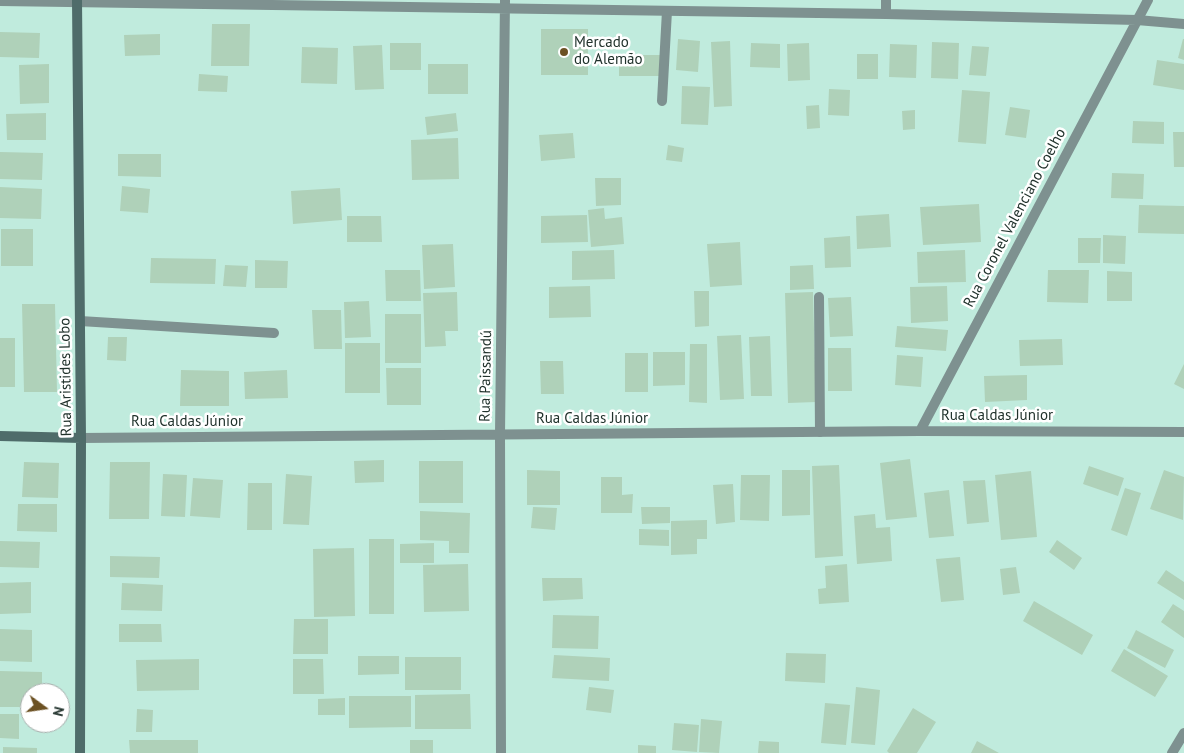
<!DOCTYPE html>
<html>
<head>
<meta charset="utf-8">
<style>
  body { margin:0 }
  #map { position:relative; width:1184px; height:753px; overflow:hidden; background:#c0ebdd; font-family:"PT Sans",sans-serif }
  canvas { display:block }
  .north { position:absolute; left:20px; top:683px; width:50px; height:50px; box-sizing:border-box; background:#fff; border:1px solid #a6adab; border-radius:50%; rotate:104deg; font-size:14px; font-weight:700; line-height:20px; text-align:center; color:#21322c }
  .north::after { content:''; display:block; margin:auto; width:18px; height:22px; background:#6c5123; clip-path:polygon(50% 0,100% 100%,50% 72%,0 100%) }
</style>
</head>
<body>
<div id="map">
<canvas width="1184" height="753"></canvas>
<div class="north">N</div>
</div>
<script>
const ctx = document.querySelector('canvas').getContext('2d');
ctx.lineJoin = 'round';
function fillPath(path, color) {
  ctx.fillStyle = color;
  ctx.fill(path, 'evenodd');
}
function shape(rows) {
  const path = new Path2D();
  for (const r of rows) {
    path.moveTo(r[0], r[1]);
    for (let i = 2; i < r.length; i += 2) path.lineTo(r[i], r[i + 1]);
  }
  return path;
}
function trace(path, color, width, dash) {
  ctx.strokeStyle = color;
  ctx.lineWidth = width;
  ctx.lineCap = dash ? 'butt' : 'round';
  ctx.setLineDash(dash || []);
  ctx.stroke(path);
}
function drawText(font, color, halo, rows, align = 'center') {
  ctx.font = font + ' "PT Sans",sans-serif';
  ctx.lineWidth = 5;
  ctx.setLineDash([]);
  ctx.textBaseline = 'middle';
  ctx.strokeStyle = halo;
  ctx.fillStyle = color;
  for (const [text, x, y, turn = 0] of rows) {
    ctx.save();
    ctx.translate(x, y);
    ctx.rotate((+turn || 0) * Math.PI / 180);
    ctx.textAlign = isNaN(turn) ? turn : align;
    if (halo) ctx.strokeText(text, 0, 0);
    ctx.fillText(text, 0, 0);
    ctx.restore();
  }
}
const building = shape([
  [212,24,250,24,249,66,211,66],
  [541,29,588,29,588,75,541,75],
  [0,32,40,33,39,58,0,57],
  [160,34,160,55,125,56,124,35],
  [678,39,700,41,698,72,676,70],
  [1183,39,1184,39,1184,60,1178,58],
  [730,41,732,106,714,107,711,42],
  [932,42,959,43,958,79,931,78],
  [390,43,421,43,421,70,390,70],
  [751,43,780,44,780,68,750,67],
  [809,43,810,80,788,81,787,44],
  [890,44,917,45,916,78,889,77],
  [382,45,384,89,355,90,353,46],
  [972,46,989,47,986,76,969,75],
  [302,47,338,48,337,84,301,83],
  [857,54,878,54,878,79,857,79],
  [619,55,660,55,661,76,619,76],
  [1157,60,1184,64,1184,90,1153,85],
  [49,64,49,103,20,104,19,65],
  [428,64,468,64,468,94,428,94],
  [199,74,228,76,227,92,198,91],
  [682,86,710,87,708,125,681,124],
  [829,89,850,90,849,116,828,115],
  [962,90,990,92,986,144,958,142],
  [819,105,820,128,807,129,806,106],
  [1010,107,1030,110,1026,138,1005,135],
  [915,110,915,129,903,130,902,111],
  [46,113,46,140,7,140,6,114],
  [456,113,458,131,427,135,425,117],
  [1133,121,1164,122,1164,144,1132,143],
  [1173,132,1184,132,1184,167,1174,167],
  [573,133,575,158,541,161,539,135],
  [458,138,459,179,412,180,411,140],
  [668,145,684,148,682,162,666,160],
  [0,152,43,153,42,180,0,179],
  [118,154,161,154,161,177,118,176],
  [1112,173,1144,174,1143,199,1111,198],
  [595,178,621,178,621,205,596,206],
  [122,186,150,189,148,213,120,211],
  [0,187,42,189,41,219,0,218],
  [340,188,342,220,293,224,291,191],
  [979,204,981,242,923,245,920,207],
  [1139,205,1184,206,1184,234,1138,233],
  [604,208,605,219,622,217,624,244,591,247,588,210],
  [889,214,891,247,857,249,856,216],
  [587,215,588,242,541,243,541,216],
  [347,216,381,216,382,242,347,242],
  [1,229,33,229,33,266,1,266],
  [1103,235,1126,236,1125,264,1103,263],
  [850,236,851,267,825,268,824,238],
  [1078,238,1101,238,1100,263,1078,263],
  [740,242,742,285,710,287,707,244],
  [453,244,455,287,424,289,422,245],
  [614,250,615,279,572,280,572,251],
  [965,250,966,282,918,283,917,252],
  [151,258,216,259,215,284,150,283],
  [255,260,288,261,287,288,255,288],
  [225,265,248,266,246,287,223,286],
  [813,265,814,289,790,290,790,266],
  [385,270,420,270,421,301,386,301],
  [1048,270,1089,270,1088,303,1047,302],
  [1107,271,1132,272,1132,301,1107,301],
  [590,286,591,317,549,318,549,287],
  [947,286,948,321,911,323,910,287],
  [694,291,709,291,709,326,695,327],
  [457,292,458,331,445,331,446,346,425,347,423,293],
  [813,292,816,402,788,403,785,293],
  [851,297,853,336,830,337,828,298],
  [369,301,371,337,345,338,344,302],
  [22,304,55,304,57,392,24,392],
  [312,310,341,310,342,349,314,349],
  [385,314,421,314,421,363,385,363],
  [897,326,948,330,946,351,895,347],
  [741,335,744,399,720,400,717,336],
  [770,336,772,396,751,396,749,337],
  [108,337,127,337,126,361,107,360],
  [0,338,15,338,15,387,0,387],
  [1062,339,1063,365,1020,366,1019,340],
  [345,343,380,343,380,393,345,393],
  [690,344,707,344,707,403,689,402],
  [828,348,851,348,852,391,828,391],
  [653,352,685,352,685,385,653,386],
  [625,353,648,353,648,392,625,392],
  [897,355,923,357,921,387,895,385],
  [540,361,563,361,564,394,541,394],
  [1184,364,1184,389,1174,384],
  [386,368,421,368,421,405,387,405],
  [181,370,229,371,229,406,180,406],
  [287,370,288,398,245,399,244,372],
  [1027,375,1027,400,985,402,984,376],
  [910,459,917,517,886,520,880,463],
  [384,460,384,482,355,483,354,461],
  [419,461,463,461,463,503,419,503],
  [24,462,59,463,58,498,22,497],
  [110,462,150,462,149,519,109,519],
  [839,465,843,556,815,558,812,466],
  [1089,466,1124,478,1118,496,1083,484],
  [527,470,560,471,560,505,527,505],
  [782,470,810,470,810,515,782,516],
  [1164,470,1184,477,1183,520,1150,509],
  [1031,471,1037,537,1001,540,995,475],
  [163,474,187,475,185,517,161,516],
  [286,474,312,476,309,525,283,524],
  [741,475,770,475,769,521,740,520],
  [601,477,622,477,622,495,633,494,632,513,601,513],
  [193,478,223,480,220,518,190,516],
  [985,480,989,522,967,524,963,481],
  [248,483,272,483,272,530,247,530],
  [733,484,735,522,716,524,713,485],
  [1125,488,1141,493,1127,536,1111,530],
  [949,490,954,536,929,538,924,493],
  [18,504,57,504,57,532,17,531],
  [533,507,557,508,555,530,531,528],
  [641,507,670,507,670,523,642,524],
  [420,511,470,513,469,553,449,553,449,541,420,540],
  [875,514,876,528,890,527,892,561,857,564,854,516],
  [707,520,707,539,697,539,697,554,671,555,671,521],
  [639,529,669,530,669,546,639,545],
  [369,539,394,539,394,614,369,614],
  [1057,540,1082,558,1074,570,1049,552],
  [0,541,40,542,39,568,0,567],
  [434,543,434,563,400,563,400,544],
  [354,548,355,616,314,617,313,549],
  [110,556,160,557,159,578,110,577],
  [960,557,964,600,941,602,936,559],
  [468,564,469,611,424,612,423,565],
  [847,564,849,602,819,604,818,589,826,588,825,566],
  [1016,567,1020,593,1003,595,1000,569],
  [1166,570,1184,582,1184,600,1157,583],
  [542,578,582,578,583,599,543,601],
  [31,582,31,613,0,614,0,583],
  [122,583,163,585,162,611,121,610],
  [1034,601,1093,635,1082,655,1023,621],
  [1173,604,1184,611,1184,638,1161,622],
  [553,615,599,616,598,649,552,648],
  [294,619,328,619,328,654,293,654],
  [119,624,161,624,162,642,119,642],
  [0,629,32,630,32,662,0,661],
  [1136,630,1174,650,1165,668,1127,648],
  [1124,649,1168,676,1155,697,1111,671],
  [786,653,826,654,825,683,785,681],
  [554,655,610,658,609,681,552,678],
  [358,656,399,656,399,674,358,675],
  [405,657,461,657,461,690,405,690],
  [199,659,199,690,137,691,136,660],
  [293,659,323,659,324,694,293,694],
  [0,671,42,672,42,693,30,693,30,707,0,707],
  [589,687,614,690,611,713,586,710],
  [856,687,880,690,875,745,851,743],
  [470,694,471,729,415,729,415,695],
  [349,696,411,696,411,727,349,728],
  [345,698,345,715,318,715,318,699],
  [825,703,850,705,846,745,821,743],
  [913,708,936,722,917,753,889,753,887,751],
  [137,709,153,710,152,732,136,732],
  [0,714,19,714,19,739,0,738],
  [701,719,722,721,719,753,699,752],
  [674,723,699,725,697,752,672,750],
  [129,740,198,740,198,753,130,753],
  [410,740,433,740,433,753,410,753],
  [759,741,779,742,779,753,758,753],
  [977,741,999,753,971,753],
  [638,745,656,746,656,753,638,753],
  [3,747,37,748,37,753,3,753]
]);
const lane = shape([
  [1137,20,1184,24],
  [662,101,667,11],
  [819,297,820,432],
  [80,321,274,333]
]);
const street = shape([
  [0,1,886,14,1137,20],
  [886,14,886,0],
  [920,431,1148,0],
  [81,438,920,431,1184,432],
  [501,753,500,434,505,0],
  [1172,753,1184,733]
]);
const secondary = shape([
  [77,0,81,438,80,753],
  [0,436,81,438]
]);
const markers = [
  [564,52,5,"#6c5123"]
];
const poiNames = [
  ["Mercado",574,43],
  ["do Alemão",574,60]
];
const streetNames = [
  ["Rua Coronel Valenciano Coelho",1015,218,-62],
  ["Rua Paissandú",486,376,-89],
  ["Rua Aristides Lobo",66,377,-91],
  ["Rua Caldas Júnior",997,416],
  ["Rua Caldas Júnior",592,419],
  ["Rua Caldas Júnior",187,422]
];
fillPath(building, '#afd1b9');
trace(lane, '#7e9190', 10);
trace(street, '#7e9190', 10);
trace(secondary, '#4f6c6a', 10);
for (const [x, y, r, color] of markers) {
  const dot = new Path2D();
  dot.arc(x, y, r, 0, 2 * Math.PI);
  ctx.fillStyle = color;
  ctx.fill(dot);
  trace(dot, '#fff', 2);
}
drawText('15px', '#21322c', '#fff', poiNames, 'left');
drawText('15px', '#21322c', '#fff', streetNames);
</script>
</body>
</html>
